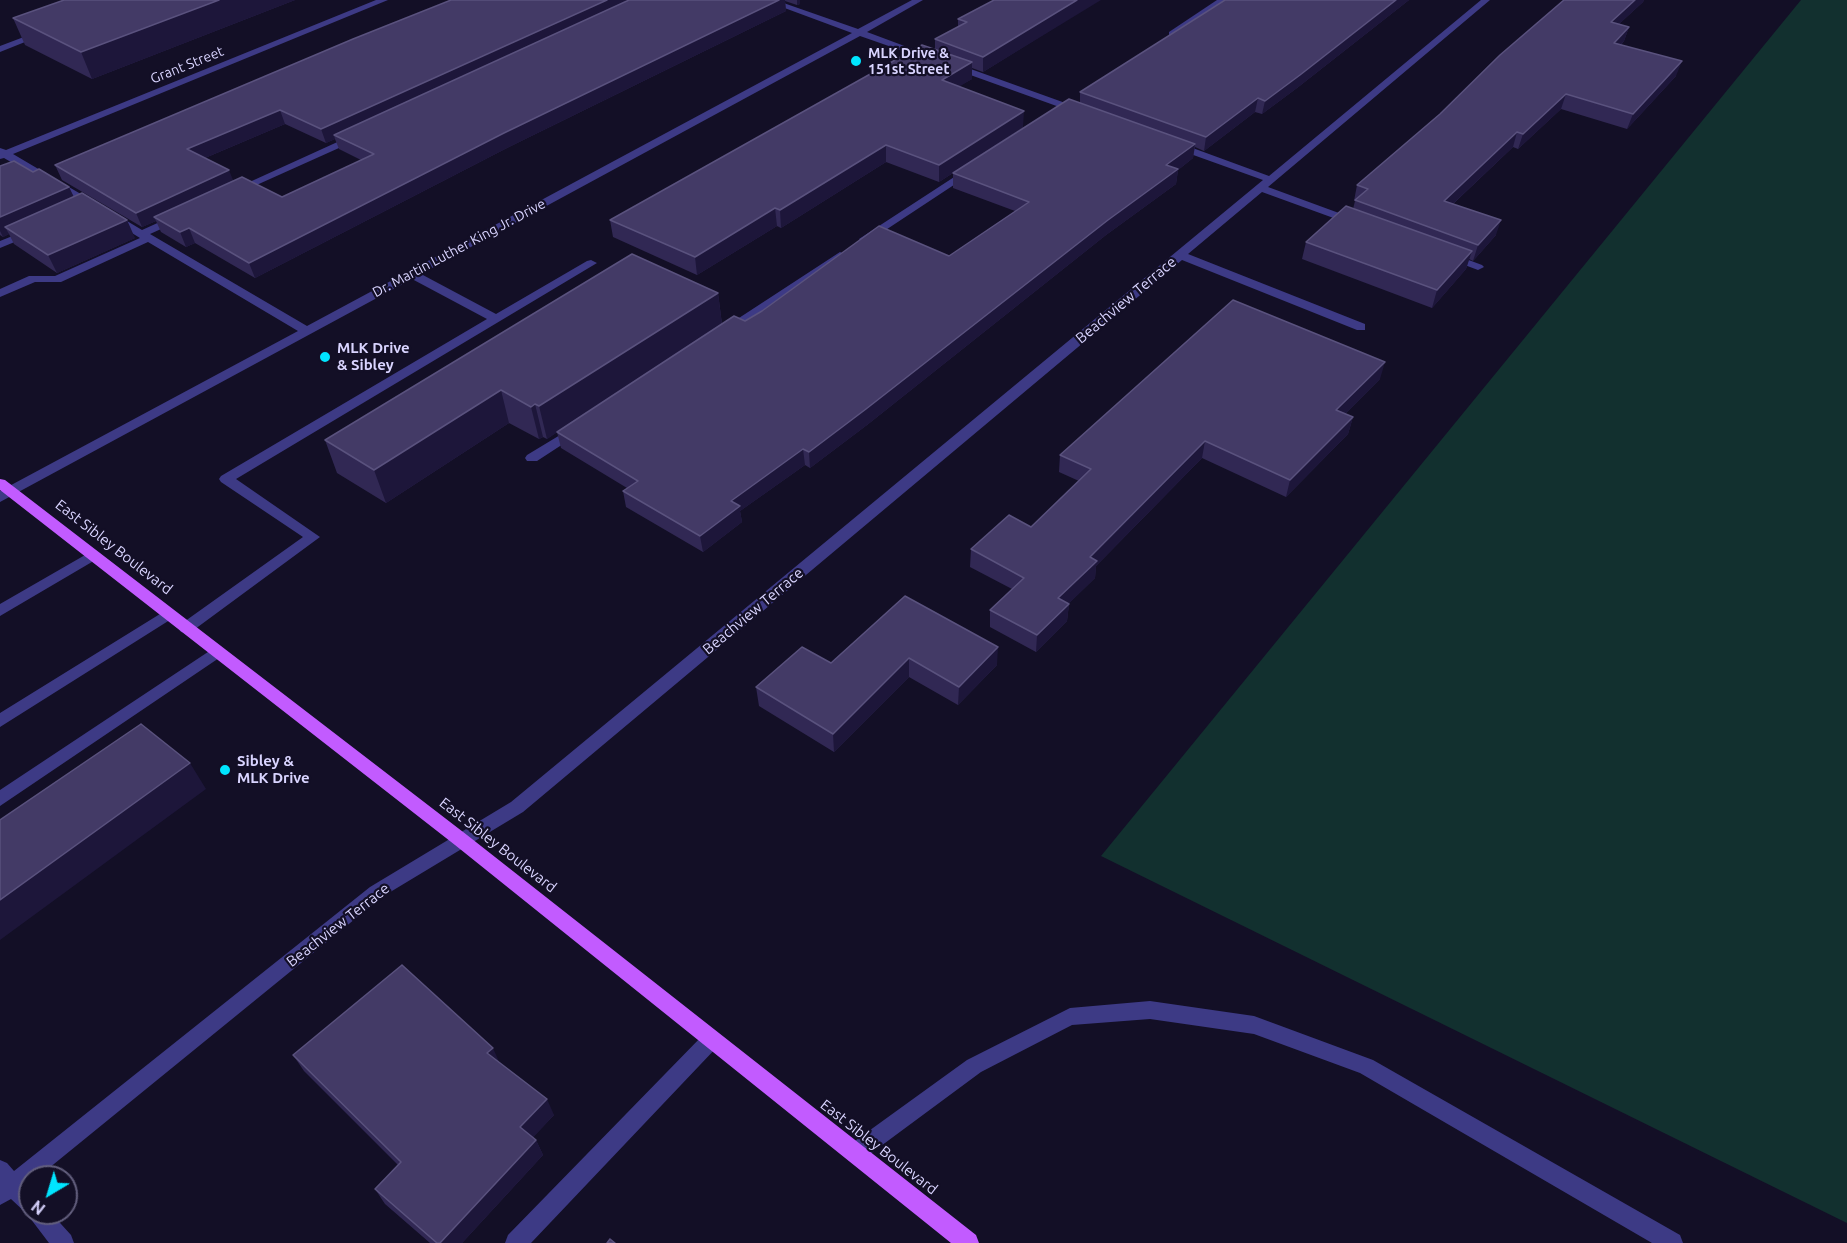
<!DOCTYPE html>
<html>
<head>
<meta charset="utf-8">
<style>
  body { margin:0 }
  #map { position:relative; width:1847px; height:1243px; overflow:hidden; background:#130f26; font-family:Ubuntu,sans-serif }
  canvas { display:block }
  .north { position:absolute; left:18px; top:1165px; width:60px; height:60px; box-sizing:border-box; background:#130f26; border:2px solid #625e7d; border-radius:50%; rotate:218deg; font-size:16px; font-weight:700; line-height:24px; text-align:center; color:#d9d4ff }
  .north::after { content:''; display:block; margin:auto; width:21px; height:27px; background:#00e5ff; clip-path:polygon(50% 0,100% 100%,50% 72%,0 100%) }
</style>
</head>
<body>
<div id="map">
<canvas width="1847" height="1243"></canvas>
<div class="north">N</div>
</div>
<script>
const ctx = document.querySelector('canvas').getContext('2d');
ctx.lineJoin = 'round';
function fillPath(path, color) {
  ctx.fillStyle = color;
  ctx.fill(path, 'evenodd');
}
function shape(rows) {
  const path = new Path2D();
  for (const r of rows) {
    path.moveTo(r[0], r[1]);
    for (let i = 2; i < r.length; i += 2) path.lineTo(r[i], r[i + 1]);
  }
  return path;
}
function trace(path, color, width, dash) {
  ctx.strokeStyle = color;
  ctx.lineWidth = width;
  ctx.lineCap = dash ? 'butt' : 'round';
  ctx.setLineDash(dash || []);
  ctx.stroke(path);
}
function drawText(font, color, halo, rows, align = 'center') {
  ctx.font = font + ' Ubuntu,sans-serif';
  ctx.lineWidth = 4.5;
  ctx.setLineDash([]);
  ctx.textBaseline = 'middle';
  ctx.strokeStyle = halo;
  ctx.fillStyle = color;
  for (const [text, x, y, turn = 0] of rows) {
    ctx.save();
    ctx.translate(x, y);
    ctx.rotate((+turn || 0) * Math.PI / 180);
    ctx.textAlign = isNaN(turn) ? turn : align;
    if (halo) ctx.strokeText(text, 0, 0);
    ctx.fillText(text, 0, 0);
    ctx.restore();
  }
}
const green = shape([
  [1801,0,1847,0,1847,1223,1101,856]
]);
const minor = shape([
  [376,0,388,0,13,154,96,203,96,207,88,207,4,158,0,159,0,148,6,150,376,0],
  [763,0,775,0,858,29,912,0,923,0,867,32,934,57,926,59,860,36,421,274,496,314,587,261,591,260,597,263,236,479,320,537,191,632,186,633,181,632,178,628,181,624,303,537,221,482,219,479,221,476,487,319,412,279,0,502,0,491,298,331,148,242,61,282,35,282,0,297,0,289,29,276,55,276,140,238,109,219,109,215,117,215,142,230,173,216,181,216,181,220,150,234,307,326,852,33,763,0],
  [1217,0,1227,0,1175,36,1169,36,1169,32,1217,0],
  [1481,0,1490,0,1268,187,1358,220,1358,224,1350,224,1262,192,1188,254,1365,324,1365,330,1357,330,1182,260,523,812,382,897,38,1177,30,1177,30,1184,27,1186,30,1189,30,1213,51,1213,71,1235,74,1243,49,1243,27,1214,11,1199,0,1205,0,1160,7,1163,14,1171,370,887,511,802,1263,180,1171,147,1171,143,1179,143,1269,176,1481,0],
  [37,32,45,34,0,52,0,46,37,32],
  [954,63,1082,109,1084,111,1076,113,951,68,951,64,954,63],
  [355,134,360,137,359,139,241,192,237,193,232,190,355,134],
  [968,168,972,169,972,173,869,241,861,241,859,239,968,168],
  [30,229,34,230,34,234,0,248,0,241,30,229],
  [840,252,846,255,844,257,729,334,725,335,719,331,840,252],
  [1450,253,1482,265,1484,267,1478,270,1446,258,1444,256,1450,253],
  [575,426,580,427,582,430,580,433,537,461,527,461,525,458,527,455,575,426],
  [92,551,97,553,99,556,97,559,0,616,0,604,92,551],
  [168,609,173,610,175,614,173,618,0,727,0,713,168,609],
  [217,646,222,648,225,652,222,656,0,806,0,790,217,646],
  [1150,1001,1254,1016,1373,1060,1680,1235,1683,1243,1652,1243,1360,1073,1254,1034,1150,1019,1072,1025,981,1072,862,1160,855,1163,848,1160,845,1153,848,1146,967,1060,1070,1008,1150,1001],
  [711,1031,718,1034,721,1040,718,1046,531,1243,505,1243,508,1235,704,1034,711,1031]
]);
const major = shape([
  [0,479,5,480,467,835,976,1235,979,1243,951,1243,455,845,0,490,0,479]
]);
const wall = shape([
  [64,0,295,0,92,79,25,45,13,18],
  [451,0,800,0,800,4,797,5,785,1,786,11,507,148,255,278,195,243,186,247,161,232,156,221,142,227,62,180,55,165],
  [285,124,326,143,335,139,339,149,361,160,282,197,233,181,205,158],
  [1225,0,1409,0,1297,88,1262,114,1255,112,1204,151,1195,147,1193,158,1178,170,1176,184,1106,235,867,425,810,468,805,465,740,511,742,522,703,552,626,507,623,491,627,488,561,448,557,432,547,439,543,437,539,439,509,423,386,503,337,473,325,440,718,293,722,324,745,321,949,256,1015,211,953,188,953,173,939,182,886,162,781,228,777,226,697,275,613,237,610,220,935,49,935,39,958,27,958,19,1075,15,983,72,972,68,972,79,959,86,1023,127,965,165,1080,102,1080,92],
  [1564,0,1644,0,1643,2,1619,24,1629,27,1624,41,1621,45,1676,76,1627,129,1561,109,1518,149,1513,147,1453,204,1496,235,1473,261,1469,259,1466,269,1432,308,1302,259,1306,242,1353,209,1355,201,1354,201,1357,185,1440,114],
  [0,166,33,172,69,187,74,197,135,238,57,273,14,244,9,234,3,237,0,235],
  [1380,379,1345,414,1353,417,1348,434,1286,497,1202,458,1096,566,1095,578,1068,604,1069,604,1067,621,1036,652,990,627,990,610,1012,589,970,567,971,549,1031,527,1079,481,1059,472,1060,455],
  [905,596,997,665,958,705,909,677,834,752,759,706,756,687,831,663],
  [293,1055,499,1062,554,1115,533,1137,536,1140,543,1155,462,1243,430,1243,385,1204,375,1189,398,1165,304,1071]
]);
const shadedWall = shape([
  [219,0,295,0,92,79,81,52],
  [607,0,639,0,334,135,335,139,326,143,321,129],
  [779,0,785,0,786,11,507,148,255,278,249,263,504,133],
  [797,0,800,0,800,4,797,5],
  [1077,0,1101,0,983,72,983,57],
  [1396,0,1409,0,1297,88,1262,114,1265,101],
  [1635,0,1644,0,1643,2,1606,36,1611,22],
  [1629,27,1624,41,1609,57,1614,43],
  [1682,61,1676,76,1627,129,1633,114],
  [972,62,972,79,942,97,942,80],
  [1566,94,1561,109,1518,149,1523,134],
  [1258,98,1255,112,1204,151,1206,137],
  [280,110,285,124,193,163,187,149],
  [1024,111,1023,127,939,182,939,165],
  [1517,132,1513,147,1440,216,1444,201],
  [1195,144,1193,158,1178,170,1176,184,1106,235,867,425,810,468,809,452,1166,165],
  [886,145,886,162,781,228,780,210],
  [229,170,235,185,154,217,156,221,142,227,136,213],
  [69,187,77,204,5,227,9,234,3,237,0,231,0,217],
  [775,208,777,226,697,275,695,257],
  [127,220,135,238,57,273,48,255],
  [1501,220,1496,235,1473,261,1478,245],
  [189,228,195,243,186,247,180,232],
  [1472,251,1466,269,1432,308,1437,290],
  [718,293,722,325,547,439,539,406],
  [1385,362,1380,379,1332,427,1336,410],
  [501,390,509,423,386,503,374,470],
  [535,404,543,437,539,439,531,407],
  [1353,417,1348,434,1286,497,1290,480],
  [1205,441,1202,458,1096,566,1095,578,1056,616,1058,598,1090,557],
  [803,449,805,465,740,511,742,522,703,552,700,536,731,501],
  [1069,604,1067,621,1036,652,1037,635],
  [998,647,997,665,958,705,959,687],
  [909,658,909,677,834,752,833,734],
  [190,763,206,789,0,940,0,900],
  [493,1048,500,1064,487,1053],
  [547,1099,554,1115,528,1143,520,1127],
  [536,1140,543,1155,462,1243,440,1243]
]);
const building = shape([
  [64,0,219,0,81,52,13,18,64,0],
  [451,0,607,0,321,129,280,110,187,149,229,170,136,213,55,165,353,39,451,0],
  [629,0,779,0,504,133,249,263,189,228,180,232,154,217,242,177,282,197,374,154,334,135,629,0],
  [994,0,1077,0,983,57,935,39,967,22,958,19,994,0],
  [1225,0,1396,0,1300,75,1265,101,1258,98,1206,137,1080,92,1225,0],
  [1564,0,1635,0,1611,22,1629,27,1614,43,1682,61,1633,114,1566,94,1523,134,1517,132,1444,201,1501,220,1478,245,1355,200,1368,189,1357,185,1440,114,1500,55,1564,0],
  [922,45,972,62,942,80,1024,111,939,165,886,145,780,210,775,208,695,257,610,220,922,45],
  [1069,99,1195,144,1166,165,1178,169,1108,220,866,409,809,452,803,449,731,501,740,506,700,536,623,491,638,481,557,432,734,316,745,321,762,311,879,226,949,256,1029,202,953,173,1069,99],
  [14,161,33,172,39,169,69,187,0,217,0,166,14,161],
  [82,193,127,220,48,255,5,227,82,193],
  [1346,206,1472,251,1437,290,1306,242,1346,206],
  [632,254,718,293,539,406,535,404,531,407,501,390,374,470,325,440,632,254],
  [1233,300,1385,362,1336,410,1353,417,1290,480,1205,441,1090,557,1097,561,1058,598,1069,604,1037,635,990,610,1024,578,971,549,1009,515,1031,527,1091,469,1060,455,1233,300],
  [905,596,998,647,959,687,909,658,833,734,756,687,802,647,831,663,905,596],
  [141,724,190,763,0,900,0,820,141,724],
  [402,965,493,1048,487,1053,547,1099,520,1127,536,1140,440,1243,437,1243,375,1189,401,1162,293,1055,402,965],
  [610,1239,615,1243,607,1243,610,1239]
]);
const markers = [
  [856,61,6,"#00e5ff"],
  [325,357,6,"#00e5ff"],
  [225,770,6,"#00e5ff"]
];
const farPoinames = [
  ["MLK Drive &",868,53],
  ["151st Street",868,69]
];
const farStreetnames = [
  ["Grant Street",187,65,-22],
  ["Dr. Martin Luther King Jr. Drive",459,248,-28]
];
const streetNames = [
  ["Beachview Terrace",1126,300,-40],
  ["East Sibley Boulevard",114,547,38],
  ["Beachview Terrace",753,611,-40],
  ["East Sibley Boulevard",498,845,38],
  ["Beachview Terrace",338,925,-38],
  ["East Sibley Boulevard",879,1147,38]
];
const poiNames = [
  ["MLK Drive",337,348],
  ["& Sibley",337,365],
  ["Sibley &",237,761],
  ["MLK Drive",237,778]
];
fillPath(green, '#12302f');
fillPath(minor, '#3d3a85');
fillPath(major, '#c25bff');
fillPath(wall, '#312854');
fillPath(shadedWall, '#1d163a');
fillPath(building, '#433a66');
trace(building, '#5a527e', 1.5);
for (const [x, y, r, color] of markers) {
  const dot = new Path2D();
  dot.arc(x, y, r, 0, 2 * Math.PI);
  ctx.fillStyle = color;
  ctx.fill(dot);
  trace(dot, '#130f26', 2);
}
drawText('bold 14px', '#d9d4ff', '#130f26', farPoinames, 'left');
drawText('14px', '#d9d4ff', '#130f26', farStreetnames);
drawText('15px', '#d9d4ff', '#130f26', streetNames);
drawText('bold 15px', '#d9d4ff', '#130f26', poiNames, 'left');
</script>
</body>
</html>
